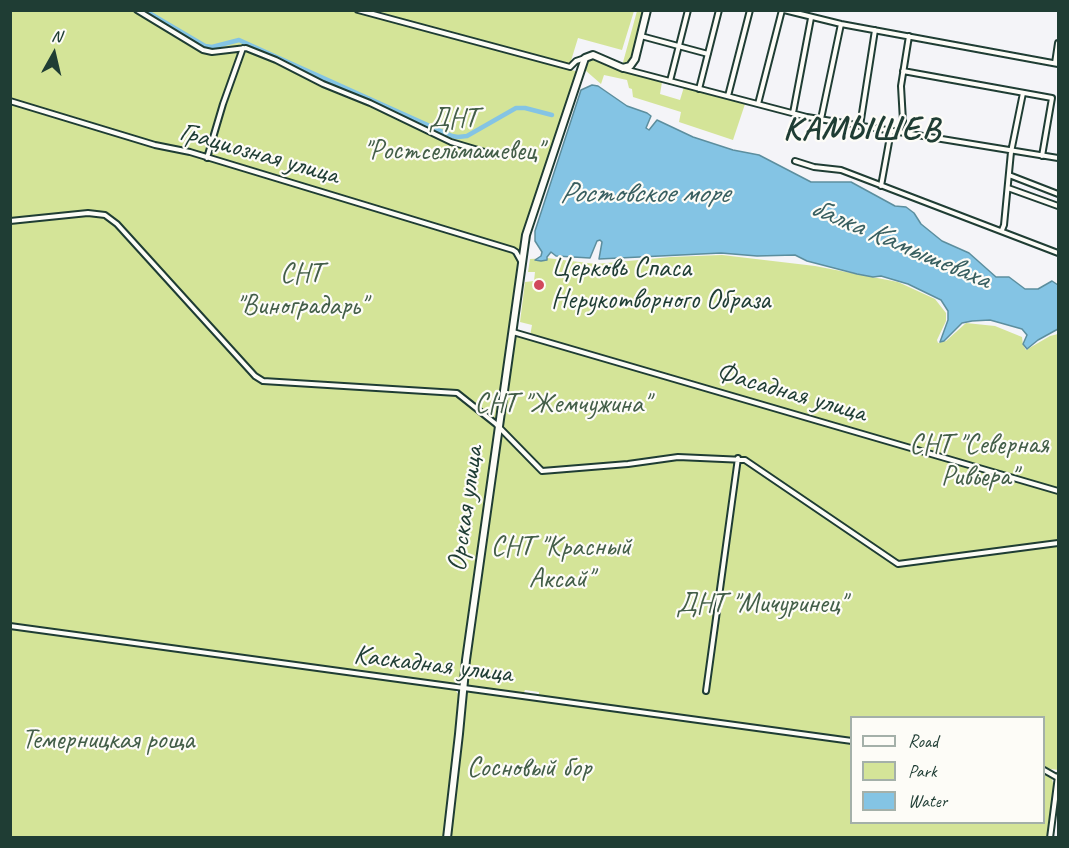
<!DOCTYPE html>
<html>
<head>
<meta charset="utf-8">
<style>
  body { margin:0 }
  #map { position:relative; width:1069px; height:848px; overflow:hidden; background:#f4f4f8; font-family:Caveat,sans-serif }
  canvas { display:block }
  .frame { position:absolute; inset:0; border:12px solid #1f3d34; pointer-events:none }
  .legend { position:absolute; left:850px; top:716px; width:195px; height:108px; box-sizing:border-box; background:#fdfcf7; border:2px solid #a4b0a9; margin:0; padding:8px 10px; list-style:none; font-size:18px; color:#1f3d34 }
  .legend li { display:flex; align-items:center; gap:12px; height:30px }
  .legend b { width:30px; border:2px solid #a4b0a9 }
  .north { position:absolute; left:24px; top:24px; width:60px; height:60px; -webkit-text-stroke:4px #fdfcf7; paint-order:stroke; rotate:8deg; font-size:16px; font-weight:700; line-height:24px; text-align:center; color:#1f3d34 }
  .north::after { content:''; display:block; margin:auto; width:21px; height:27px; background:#1f3d34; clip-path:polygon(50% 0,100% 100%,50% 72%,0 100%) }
</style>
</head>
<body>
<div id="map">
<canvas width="1069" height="848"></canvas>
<div class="frame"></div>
<ul class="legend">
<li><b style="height:8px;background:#fdfcf7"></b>Road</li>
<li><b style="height:16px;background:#d4e498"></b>Park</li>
<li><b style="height:16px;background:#84c4e4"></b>Water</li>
</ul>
<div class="north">N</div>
</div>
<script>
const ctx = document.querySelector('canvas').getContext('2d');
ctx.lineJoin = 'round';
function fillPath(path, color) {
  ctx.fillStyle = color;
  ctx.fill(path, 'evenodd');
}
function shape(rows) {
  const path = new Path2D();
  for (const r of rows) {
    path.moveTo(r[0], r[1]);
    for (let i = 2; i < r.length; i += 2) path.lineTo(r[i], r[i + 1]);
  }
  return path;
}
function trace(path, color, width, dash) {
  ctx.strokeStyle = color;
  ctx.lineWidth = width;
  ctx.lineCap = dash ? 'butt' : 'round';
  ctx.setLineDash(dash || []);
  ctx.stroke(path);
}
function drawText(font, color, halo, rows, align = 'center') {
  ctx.font = font + ' Caveat,sans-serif';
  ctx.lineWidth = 4.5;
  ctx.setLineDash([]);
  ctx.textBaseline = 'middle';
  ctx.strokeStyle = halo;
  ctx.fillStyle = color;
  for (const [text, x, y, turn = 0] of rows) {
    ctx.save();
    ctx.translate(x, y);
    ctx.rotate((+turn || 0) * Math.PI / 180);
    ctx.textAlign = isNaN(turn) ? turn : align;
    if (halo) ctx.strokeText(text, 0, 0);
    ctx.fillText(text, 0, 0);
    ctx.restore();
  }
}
const green = shape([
  [11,11,351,11,579,72,528,223,499,430,514,444,517,441,512,435,510,438,501,427,514,332,530,336,532,325,520,322,525,282,534,281,535,272,528,272,530,259,547,258,596,264,671,257,722,255,815,266,898,282,935,299,946,313,946,321,937,340,938,343,946,341,966,323,995,326,1022,337,1023,345,1026,350,1050,336,1058,334,1058,770,1044,768,1044,718,852,718,851,741,539,698,539,692,525,690,523,695,466,687,462,680,454,685,11,623],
  [364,11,634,11,622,50,578,38,570,64],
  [637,11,644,11,630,63,622,66],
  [592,59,622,71,662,82,660,94,680,100,684,87,745,104,733,140,679,122,681,112,633,97,632,89,629,88,627,80,604,75,601,84,585,70,587,62],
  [11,628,455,690,459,695,458,734,445,837,11,838],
  [467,692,851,743,852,822,1044,822,1044,774,1052,779,1054,787,1047,837,448,838,460,753,464,695]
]);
const water = shape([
  [592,85,598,86,627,106,647,113,651,116,646,128,649,130,657,120,693,137,733,150,759,155,811,182,851,182,895,206,906,207,914,213,921,224,942,241,969,253,996,277,1009,277,1025,289,1038,289,1052,281,1058,285,1058,329,1038,340,1027,349,1023,344,1027,335,1022,329,990,320,972,321,962,323,944,341,940,342,948,320,948,311,941,300,908,284,881,276,873,277,857,274,807,261,795,255,757,256,721,253,599,259,602,242,600,240,597,241,590,258,556,256,551,252,547,257,547,260,541,261,535,260,541,256,542,252,535,241,535,231,581,90,592,85]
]);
const river = shape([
  [144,10,205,46,212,47,239,40,452,136,458,137,467,136,516,108,525,108,552,115]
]);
const minor = shape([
  [137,10,203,50,212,52,246,48,276,60,323,84,370,103,451,142,495,155],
  [358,10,570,67,576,61,585,58],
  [784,10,841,24,1058,64],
  [641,36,708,54],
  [1055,63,1058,43],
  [624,69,807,117,1058,158],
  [903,71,1052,98,1042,156],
  [670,81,688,10],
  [699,89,719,10],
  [728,96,750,10],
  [10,101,155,145,190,152,513,250,516,252,521,261],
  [758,104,782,10],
  [793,113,811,18],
  [821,119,841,24],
  [860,126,875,30],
  [898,132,903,121,901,86,909,36],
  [207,158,223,104,243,48],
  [795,161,814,167,841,170,1058,253],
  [1009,175,1058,194],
  [881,186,891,131],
  [1008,188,1058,206],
  [10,221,88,213,105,215,117,224,255,376,263,381,457,393,496,424,542,471,628,464,678,457,745,460,898,564,1058,543],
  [1002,230,1004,225,1011,152,1023,93],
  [513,332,1058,491],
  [10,626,852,741],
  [706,691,738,458],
  [1044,770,1058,778],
  [1050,838,1058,776]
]);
const major = shape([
  [447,838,459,734,466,660,526,235,585,58,593,55,623,68,630,66,635,59,647,10]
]);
const markers = [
  [539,285,6,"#d1495b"]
];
const parkNames = [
  ["ДНТ",453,120],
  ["\"Ростсельмашевец\"",453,152],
  ["СНТ",301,275],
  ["\"Виноградарь\"",301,307],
  ["СНТ \"Жемчужина\"",562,405],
  ["СНТ \"Северная",979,446],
  ["Ривьера\"",979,478],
  ["СНТ \"Красный",561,548],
  ["Аксай\"",561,580],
  ["ДНТ \"Мичуринец\"",761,605],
  ["Темерницкая роща",108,741],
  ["Сосновый бор",529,769]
];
const streetNames = [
  ["Грациозная улица",259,154,16],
  ["Фасадная улица",791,393,16],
  ["Орская улица",466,509,-82],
  ["Каскадная улица",433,665,7]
];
const poiNames = [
  ["Церковь Спаса",551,269],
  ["Нерукотворного Образа",551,301]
];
const waterNames = [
  ["Ростовское море",644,194],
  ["балка Камышеваха",900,244,23]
];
const districtNames = [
  ["КАМЫШЕВ",862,130]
];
fillPath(green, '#d4e498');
fillPath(water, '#84c4e4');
trace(water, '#5c8e9e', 1.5);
trace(river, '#84c4e4', 4.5);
trace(minor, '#1f3d34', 8);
trace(major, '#1f3d34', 10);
trace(minor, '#fdfcf7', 4);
trace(major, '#fdfcf7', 6);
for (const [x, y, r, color] of markers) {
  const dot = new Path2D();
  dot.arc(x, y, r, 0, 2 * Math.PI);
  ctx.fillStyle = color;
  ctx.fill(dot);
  trace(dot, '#fdfcf7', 2);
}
drawText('28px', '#435e48', '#fdfcf7', parkNames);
drawText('28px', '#1f3d34', '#fdfcf7', streetNames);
drawText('28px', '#1f3d34', '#fdfcf7', poiNames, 'left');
drawText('italic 30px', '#385f60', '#fdfcf7', waterNames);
ctx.letterSpacing = '1.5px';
drawText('bold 34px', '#1f3d34', '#fdfcf7', districtNames);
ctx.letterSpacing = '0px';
</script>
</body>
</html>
